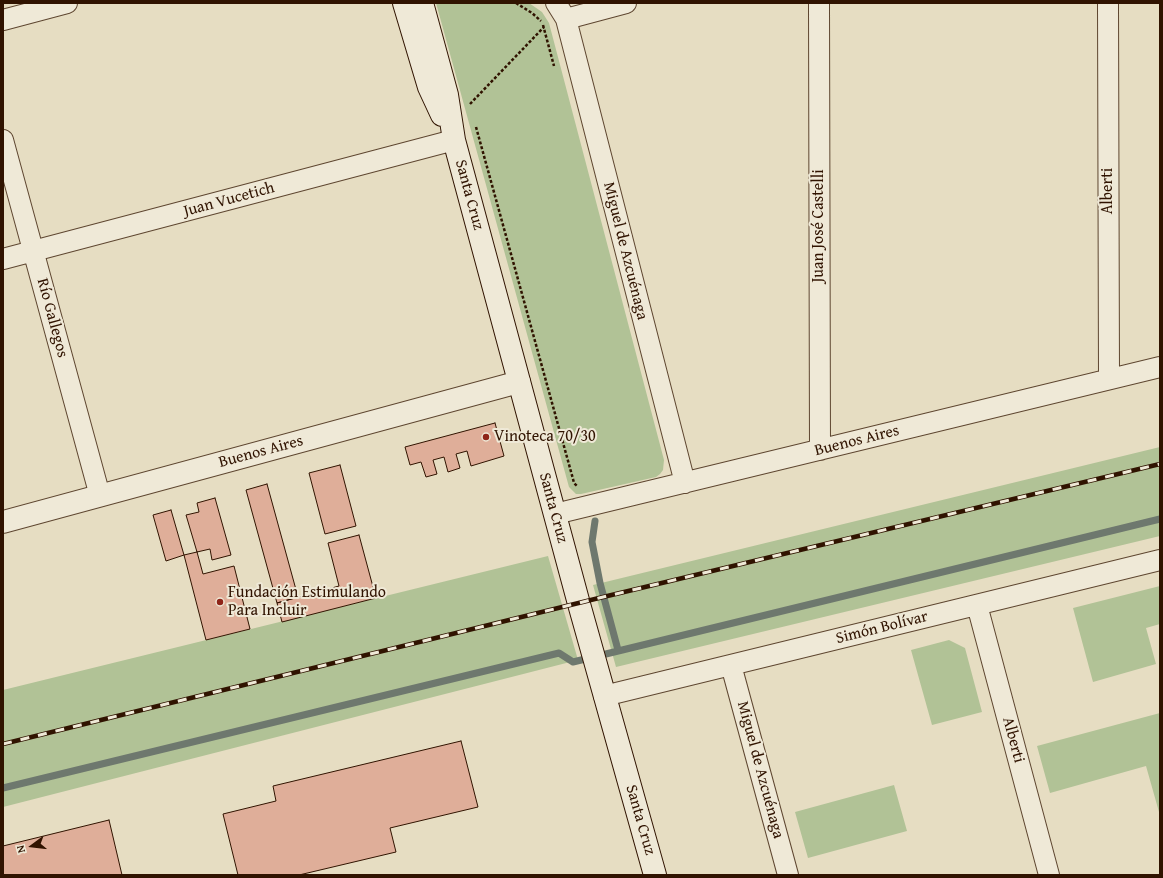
<!DOCTYPE html>
<html>
<head>
<meta charset="utf-8">
<style>
  body { margin:0 }
  #map { position:relative; width:1163px; height:878px; overflow:hidden; background:#e6ddc2; font-family:"Gentium Book Plus",serif }
  canvas { display:block }
  .frame { position:absolute; inset:0; border:4px solid #301300; pointer-events:none }
  .north { position:absolute; left:12px; top:826px; width:40px; height:40px; -webkit-text-stroke:3px #efe9d7; paint-order:stroke; rotate:255deg; font-size:11px; font-weight:700; line-height:16px; text-align:center; color:#301300 }
  .north::after { content:''; display:block; margin:auto; width:14px; height:18px; background:#301300; clip-path:polygon(50% 0,100% 100%,50% 72%,0 100%) }
</style>
</head>
<body>
<div id="map">
<canvas width="1163" height="878"></canvas>
<div class="frame"></div>
<div class="north">N</div>
</div>
<script>
const ctx = document.querySelector('canvas').getContext('2d');
ctx.lineJoin = 'round';
function fillPath(path, color) {
  ctx.fillStyle = color;
  ctx.fill(path, 'evenodd');
}
function shape(rows) {
  const path = new Path2D();
  for (const r of rows) {
    path.moveTo(r[0], r[1]);
    for (let i = 2; i < r.length; i += 2) path.lineTo(r[i], r[i + 1]);
  }
  return path;
}
function trace(path, color, width, dash) {
  ctx.strokeStyle = color;
  ctx.lineWidth = width;
  ctx.lineCap = dash ? 'butt' : 'round';
  ctx.setLineDash(dash || []);
  ctx.stroke(path);
}
function drawText(font, color, halo, rows, align = 'center') {
  ctx.font = font + ' "Gentium Book Plus",serif';
  ctx.lineWidth = 4;
  ctx.setLineDash([]);
  ctx.textBaseline = 'middle';
  ctx.strokeStyle = halo;
  ctx.fillStyle = color;
  for (const [text, x, y, turn = 0] of rows) {
    ctx.save();
    ctx.translate(x, y);
    ctx.rotate((+turn || 0) * Math.PI / 180);
    ctx.textAlign = isNaN(turn) ? turn : align;
    if (halo) ctx.strokeText(text, 0, 0);
    ctx.fillText(text, 0, 0);
    ctx.restore();
  }
}
const green = shape([
  [436,3,529,3,542,12,549,23,664,460,663,470,660,474,656,477,581,494,576,494,569,487],
  [1160,447,1160,536,616,667,593,585],
  [548,556,578,660,3,807,3,690],
  [1160,586,1160,624,1146,628,1156,664,1093,682,1073,608],
  [949,640,965,648,982,712,932,725,911,650],
  [1160,713,1160,811,1159,812,1146,766,1050,793,1037,746],
  [894,785,907,831,808,858,795,812]
]);
const stream = shape([
  [595,521,592,542,600,583,618,650],
  [3,788,559,653,573,662,1160,519]
]);
const building = shape([
  [495,423,504,456,471,466,467,451,456,454,460,468,448,472,444,457,433,460,437,474,426,477,421,462,410,465,405,447,495,423],
  [340,465,356,526,325,534,309,473,340,465],
  [267,484,298,597,277,603,246,490,267,484],
  [215,498,231,555,212,560,210,549,197,552,186,515,199,512,197,503,215,498],
  [171,510,184,555,166,561,153,515,171,510],
  [359,535,376,598,282,622,277,603,339,586,328,543,359,535],
  [197,552,203,574,234,566,250,629,206,640,184,555,197,552],
  [461,741,478,807,390,828,396,852,299,875,238,875,223,814,276,801,273,786,461,741],
  [109,820,122,875,3,875,3,846,109,820]
]);
const path = shape([
  [516,3,532,13,541,21],
  [543,25,554,66],
  [470,104,544,27],
  [476,127,573,479,574,483,578,487]
]);
const minor = shape([
  [556,3,566,19,685,483],
  [819,3,820,450],
  [1108,3,1109,379],
  [566,19,626,3],
  [3,20,67,3],
  [3,140,100,496],
  [3,259,454,140],
  [555,514,1160,367],
  [977,605,1049,875],
  [731,665,788,875],
  [604,696,1160,560]
]);
const tertiary = shape([
  [3,522,519,382]
]);
const secondary = shape([
  [404,3,429,87,442,115],
  [422,3,447,95,454,140,579,604,655,875]
]);
const rail = shape([
  [3,744,599,598,1160,464]
]);
const markers = [
  [486,437,4,"#8f2418"],
  [220,602,4,"#8f2418"]
];
const streetNames = [
  ["Alberti",1108,191,-90],
  ["Santa Cruz",469,195,75],
  ["Juan Vucetich",229,200,-15],
  ["Juan José Castelli",819,226,-90],
  ["Miguel de Azcuénaga",625,251,76],
  ["Río Gallegos",52,318,75],
  ["Buenos Aires",857,441,-14],
  ["Buenos Aires",261,452,-15],
  ["Santa Cruz",553,508,75],
  ["Simón Bolívar",882,628,-14],
  ["Alberti",1013,740,75],
  ["Miguel de Azcuénaga",760,770,75],
  ["Santa Cruz",640,820,74]
];
const poiNames = [
  ["Vinoteca 70/30",494,437],
  ["Fundación Estimulando",228,593],
  ["Para Incluir",228,611]
];
fillPath(green, '#b1c296');
trace(stream, '#6e786e', 7);
fillPath(building, '#dfae99');
trace(building, '#301300', 1);
trace(minor, '#5e4630', 22);
trace(tertiary, '#5e4630', 24);
trace(secondary, '#301300', 24);
trace(path, '#301300', 2.5, [3, 2]);
trace(minor, '#efe9d7', 20);
trace(tertiary, '#efe9d7', 22);
trace(secondary, '#efe9d7', 22);
trace(rail, '#301300', 4.5);
trace(rail, '#efe9d7', 3, [9]);
for (const [x, y, r, color] of markers) {
  const dot = new Path2D();
  dot.arc(x, y, r, 0, 2 * Math.PI);
  ctx.fillStyle = color;
  ctx.fill(dot);
  trace(dot, '#efe9d7', 1.5);
}
drawText('16px', '#301300', '#efe9d7', streetNames);
drawText('16px', '#301300', '#efe9d7', poiNames, 'left');
</script>
</body>
</html>
